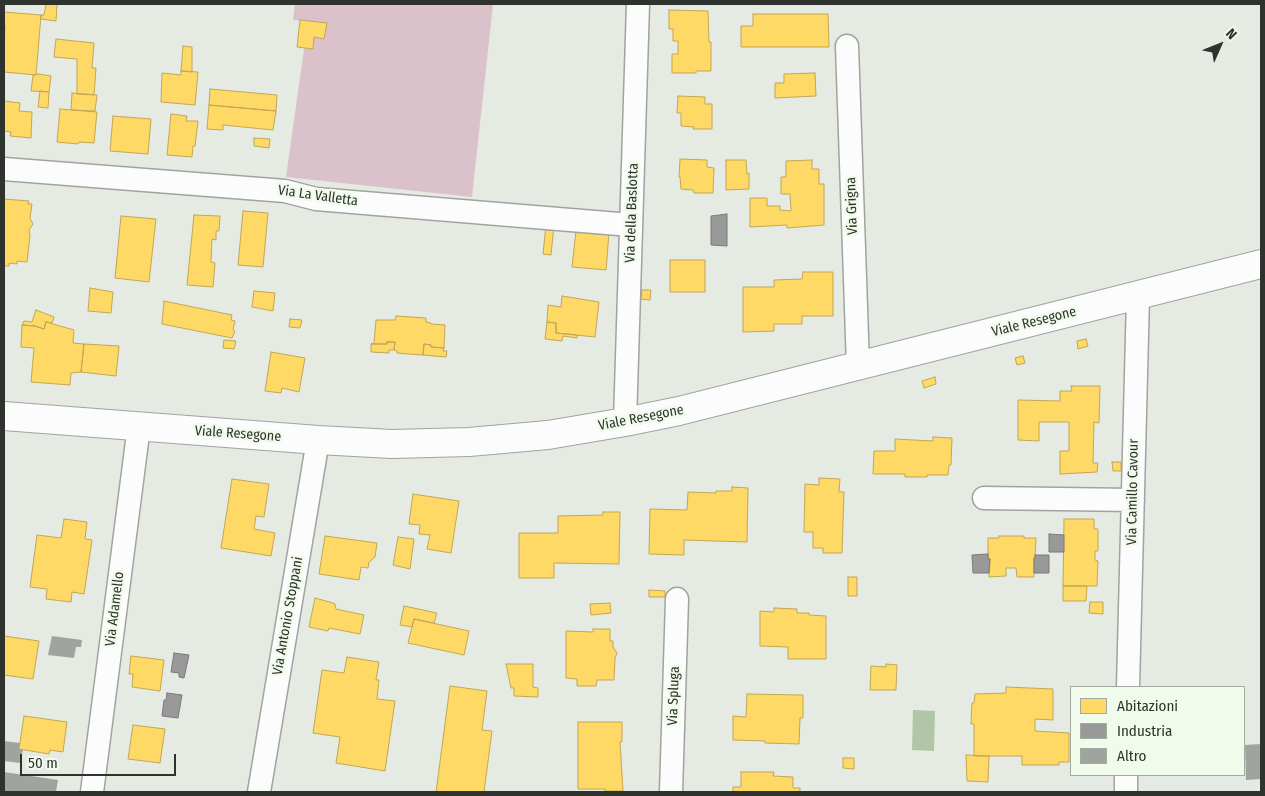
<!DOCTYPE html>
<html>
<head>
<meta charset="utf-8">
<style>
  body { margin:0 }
  #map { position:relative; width:1265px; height:796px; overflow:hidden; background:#e5eae2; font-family:"Fira Sans Condensed",sans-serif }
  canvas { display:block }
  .frame { position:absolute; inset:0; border:5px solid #2f332d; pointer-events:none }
  .legend { position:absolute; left:1070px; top:686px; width:175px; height:90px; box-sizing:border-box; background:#f1fbec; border:1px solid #a3aba0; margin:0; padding:6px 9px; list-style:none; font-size:15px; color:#2f332d }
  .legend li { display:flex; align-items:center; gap:10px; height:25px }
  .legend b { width:25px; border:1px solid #a3aba0 }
  .north { position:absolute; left:1195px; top:20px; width:50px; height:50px; -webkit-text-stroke:4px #f1fbec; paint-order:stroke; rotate:46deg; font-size:14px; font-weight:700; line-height:20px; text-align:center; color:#2f332d }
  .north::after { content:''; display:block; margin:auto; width:18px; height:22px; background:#2f332d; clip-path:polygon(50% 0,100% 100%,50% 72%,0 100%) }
  .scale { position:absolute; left:20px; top:754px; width:156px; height:22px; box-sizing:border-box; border:2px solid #2f332d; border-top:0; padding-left:6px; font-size:15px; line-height:18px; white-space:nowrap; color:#2f332d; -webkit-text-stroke:4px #f1fbec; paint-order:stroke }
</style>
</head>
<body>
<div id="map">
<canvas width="1265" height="796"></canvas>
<div class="frame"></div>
<ul class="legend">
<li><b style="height:14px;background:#ffd966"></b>Abitazioni</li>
<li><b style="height:14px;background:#999"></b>Industria</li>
<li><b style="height:14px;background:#a0a49e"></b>Altro</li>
</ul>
<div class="north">N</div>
<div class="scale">50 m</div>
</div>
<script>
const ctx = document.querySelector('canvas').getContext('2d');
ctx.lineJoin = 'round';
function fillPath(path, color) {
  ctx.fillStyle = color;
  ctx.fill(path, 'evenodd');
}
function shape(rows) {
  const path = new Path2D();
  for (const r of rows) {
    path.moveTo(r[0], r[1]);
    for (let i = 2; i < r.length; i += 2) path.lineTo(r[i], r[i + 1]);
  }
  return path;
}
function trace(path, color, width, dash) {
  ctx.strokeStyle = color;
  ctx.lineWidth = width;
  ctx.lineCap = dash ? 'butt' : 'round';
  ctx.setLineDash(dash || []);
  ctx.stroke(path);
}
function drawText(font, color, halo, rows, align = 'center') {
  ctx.font = font + ' "Fira Sans Condensed",sans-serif';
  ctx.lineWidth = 5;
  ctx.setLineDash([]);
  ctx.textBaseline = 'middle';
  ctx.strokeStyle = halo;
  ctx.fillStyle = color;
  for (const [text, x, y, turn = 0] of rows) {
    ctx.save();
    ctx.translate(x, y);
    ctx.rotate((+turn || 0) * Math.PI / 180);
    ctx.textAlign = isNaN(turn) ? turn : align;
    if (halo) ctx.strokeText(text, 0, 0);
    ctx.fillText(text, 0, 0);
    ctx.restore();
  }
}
const forest = shape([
  [295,4,493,4,472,197,286,177,308,21,293,20]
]);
const water = shape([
  [913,710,935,711,934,751,912,750]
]);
const homes = shape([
  [46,4,57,4,56,21,41,19,41,15,44,15,46,4],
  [669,10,708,11,709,42,711,42,711,71,696,71,696,73,672,73,672,54,678,54,678,41,673,41,673,29,669,29,669,10],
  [4,12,41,15,36,75,4,72,4,47,5,26,4,26,4,12],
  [753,14,828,14,829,47,741,47,741,26,753,26,753,14],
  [300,20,327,23,324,39,314,37,313,49,297,47,300,20],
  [56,39,94,43,92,68,96,68,94,95,77,94,77,59,54,57,56,39],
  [183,46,192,47,192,72,181,71,183,46],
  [181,71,198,72,195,105,161,102,162,73,181,75,181,71],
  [815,73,816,96,775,98,775,83,784,83,784,74,815,73],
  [39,74,51,76,49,92,31,91,33,75,39,74],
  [210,89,277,95,276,111,209,105,210,89],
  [40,91,49,92,48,108,38,107,40,91],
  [72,93,97,95,95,111,71,110,72,93],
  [678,96,705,97,705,104,712,104,712,129,693,129,694,127,681,126,681,113,677,113,678,96],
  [4,101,20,103,19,111,32,112,31,138,10,136,11,132,4,131,4,101],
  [209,105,276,111,273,130,223,125,223,130,207,129,209,105],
  [60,109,97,112,94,143,79,142,78,144,57,142,60,109],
  [171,114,187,116,186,121,198,121,195,146,193,146,192,157,167,155,171,114],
  [113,116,151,119,148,154,110,151,113,116],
  [254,138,270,139,269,148,254,146,254,138],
  [680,159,707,160,707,167,714,168,713,193,694,193,693,190,681,189,680,177,679,177,680,159],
  [726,160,746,160,747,174,749,173,749,189,726,190,726,160],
  [812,160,812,169,819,169,819,184,824,184,824,225,787,228,787,225,750,227,750,198,767,198,767,206,780,206,780,210,791,211,790,194,781,194,781,177,786,177,786,161,812,160],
  [4,199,29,201,28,204,32,204,30,218,33,224,29,230,30,236,27,262,17,261,17,264,9,263,9,266,4,266,4,199],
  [243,211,268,213,263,267,238,265,243,211],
  [194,215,220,216,219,231,216,231,216,240,212,239,211,262,215,263,213,287,187,285,194,215],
  [121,216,156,219,149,282,115,278,121,216],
  [546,225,554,225,551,255,543,254,546,225],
  [576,231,609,233,606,270,572,267,576,231],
  [670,260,705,260,705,292,670,292,670,260],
  [803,272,833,272,833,316,802,316,802,324,774,324,774,331,743,332,743,287,774,287,774,280,802,279,803,272],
  [90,288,113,292,111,313,88,311,90,288],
  [642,290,651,290,650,300,641,299,642,290],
  [254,291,275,293,273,311,252,307,254,291],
  [562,296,599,302,595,337,556,333,556,323,547,322,548,305,561,307,562,296],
  [164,301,232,315,231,320,235,321,233,330,235,331,232,338,162,324,164,301],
  [36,310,54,317,52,323,46,322,44,329,35,326,22,325,24,321,32,322,36,310],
  [396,316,426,318,426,322,431,323,431,324,445,325,444,348,431,347,431,345,424,344,423,355,408,354,397,353,397,351,394,350,395,342,387,342,387,344,371,344,374,343,376,320,395,320,396,316],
  [290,319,302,320,300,328,289,327,290,319],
  [46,322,74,330,73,343,84,344,81,372,71,373,70,385,31,382,34,348,21,347,22,325,35,326,44,329,46,322],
  [547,322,556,323,556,333,577,335,577,338,563,336,562,341,545,339,547,322],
  [1086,339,1088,346,1078,349,1077,341,1086,339],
  [224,340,236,341,234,349,223,348,224,340],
  [387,342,395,342,394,350,389,350,389,353,371,352,371,344,387,344,387,342],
  [84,344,119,346,116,376,81,372,84,344],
  [424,344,431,345,431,347,444,348,443,351,447,351,446,357,423,355,424,344],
  [271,352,305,358,299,392,282,388,281,393,265,391,271,352],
  [1023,356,1025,363,1017,365,1015,358,1023,356],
  [935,377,936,384,924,388,922,381,935,377],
  [1071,386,1100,386,1099,423,1094,422,1093,463,1098,463,1097,472,1060,474,1060,451,1069,451,1069,422,1039,422,1039,441,1018,440,1018,400,1060,401,1060,391,1072,391,1071,386],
  [933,437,952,438,951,465,949,465,948,475,927,475,927,477,905,477,905,474,873,474,874,451,895,451,895,439,933,441,933,437],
  [1112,462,1121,462,1121,471,1113,471,1112,462],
  [819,478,840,479,839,492,844,492,842,553,823,553,823,548,813,548,813,532,804,532,805,484,819,485,819,478],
  [232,479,269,484,264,517,256,516,254,529,275,533,271,556,221,548,232,479],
  [732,487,748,488,747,542,684,540,684,555,649,554,650,509,687,510,688,492,716,493,716,491,732,491,732,487],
  [413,494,459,501,451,553,427,549,430,535,419,534,420,525,409,524,413,494],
  [603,512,620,512,619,564,554,563,554,578,519,578,519,533,558,533,558,516,603,515,603,512],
  [64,519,87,522,85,539,92,540,84,594,72,592,71,602,46,599,47,589,30,587,37,535,61,538,64,519],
  [1064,519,1094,519,1094,529,1098,529,1098,551,1095,551,1095,560,1098,561,1097,586,1063,586,1064,519],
  [325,536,377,543,375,557,369,562,368,568,361,567,359,580,319,574,325,536],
  [999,536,1024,536,1024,538,1036,538,1035,558,1034,558,1034,577,1017,577,1016,568,1006,568,1006,576,989,577,990,559,988,559,988,538,999,538,999,536],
  [398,537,414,539,410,569,393,565,398,537],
  [848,577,857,577,857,596,848,596,848,577],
  [1063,586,1087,586,1086,601,1063,601,1063,586],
  [649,590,665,591,665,597,649,597,649,590],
  [315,598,333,603,335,604,336,609,364,615,360,634,329,628,328,631,309,627,315,598],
  [1090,602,1103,602,1103,614,1089,613,1090,602],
  [610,603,611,613,591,615,590,604,610,603],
  [404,606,437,613,434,623,414,619,412,627,400,625,404,606],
  [774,608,797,609,797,613,809,613,809,615,826,616,826,659,788,659,788,647,760,646,760,611,774,612,774,608],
  [414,619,469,631,464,655,408,643,414,619],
  [593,629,610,629,610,641,613,641,613,647,617,653,615,658,614,680,597,680,596,686,577,686,577,679,566,678,566,631,593,632,593,629],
  [4,636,39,641,33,679,4,675,4,636],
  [131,656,164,660,160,691,132,687,133,674,129,674,131,656],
  [347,657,379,662,376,680,379,680,377,699,395,701,385,771,336,763,340,737,313,733,322,670,344,673,347,657],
  [506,664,533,664,533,687,538,688,538,697,514,696,514,688,511,688,506,664],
  [886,664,897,665,896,690,870,690,871,666,886,667,886,664],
  [450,686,487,691,482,730,492,731,484,792,436,792,450,686],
  [1006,687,1053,689,1053,720,1035,719,1035,731,1069,733,1069,762,1059,762,1059,765,1022,765,1022,756,974,756,974,724,971,724,972,703,974,703,975,694,1006,693,1006,687],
  [747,694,803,695,803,718,800,718,799,744,765,743,765,741,733,740,733,716,746,717,747,694],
  [24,716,67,722,63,752,50,750,49,754,19,749,24,716],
  [578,722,622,722,622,742,620,742,623,791,605,791,605,789,578,789,578,722],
  [133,725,165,729,160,763,128,759,133,725],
  [966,755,989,756,988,782,967,781,966,755],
  [843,758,854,758,854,769,843,768,843,758],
  [741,772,774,772,773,776,793,777,793,788,800,788,800,792,733,792,733,787,741,787,741,772]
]);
const industry = shape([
  [727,214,727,246,711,245,711,216,727,214],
  [1049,534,1064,535,1064,552,1049,552,1049,534],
  [988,554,988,559,990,559,989,573,973,573,972,555,988,554],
  [1035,555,1049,555,1049,573,1034,573,1034,558,1035,558,1035,555],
  [174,653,189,655,184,678,179,677,179,673,171,672,174,653],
  [167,693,182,695,178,718,162,716,164,700,166,700,167,693]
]);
const building = shape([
  [52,636,82,640,81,647,76,647,74,658,48,655],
  [4,741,20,743,19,749,23,750,20,763,4,761],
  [1261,744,1261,779,1246,780,1245,745],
  [4,772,58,780,56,792,4,792]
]);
const minor = shape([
  [847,46,858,366],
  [4,169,285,191,316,199,631,225],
  [625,422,638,4],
  [984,498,1133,500],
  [1128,687,1138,296],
  [92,792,139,426],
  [259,792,318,440],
  [671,792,677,599],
  [1126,792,1126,775]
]);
const tertiary = shape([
  [4,416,318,440,392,444,469,442,548,435,625,422,679,411,1261,264]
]);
const streetNames = [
  ["Via La Valletta",318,196,8],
  ["Via Grigna",852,206,-92],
  ["Via della Baslotta",632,213,-88],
  ["Viale Resegone",1034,322,-14],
  ["Viale Resegone",641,418,-11],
  ["Viale Resegone",238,434,4],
  ["Via Camillo Cavour",1133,492,-89],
  ["Via Adamello",115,609,-83],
  ["Via Antonio Stoppani",288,616,-80],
  ["Via Spluga",674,696,-88]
];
fillPath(forest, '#dbc1ca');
fillPath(water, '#b0c6a6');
fillPath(homes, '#ffd966');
trace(homes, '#c1a755', 1);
fillPath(industry, '#999');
trace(industry, '#797a79', 1);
fillPath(building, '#a0a49e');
trace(minor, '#a0a49e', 25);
trace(tertiary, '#a0a49e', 30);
trace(minor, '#fbfcfb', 22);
trace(tertiary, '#fbfcfb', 28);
drawText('14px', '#2f332d', '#f1fbec', streetNames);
</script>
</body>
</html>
